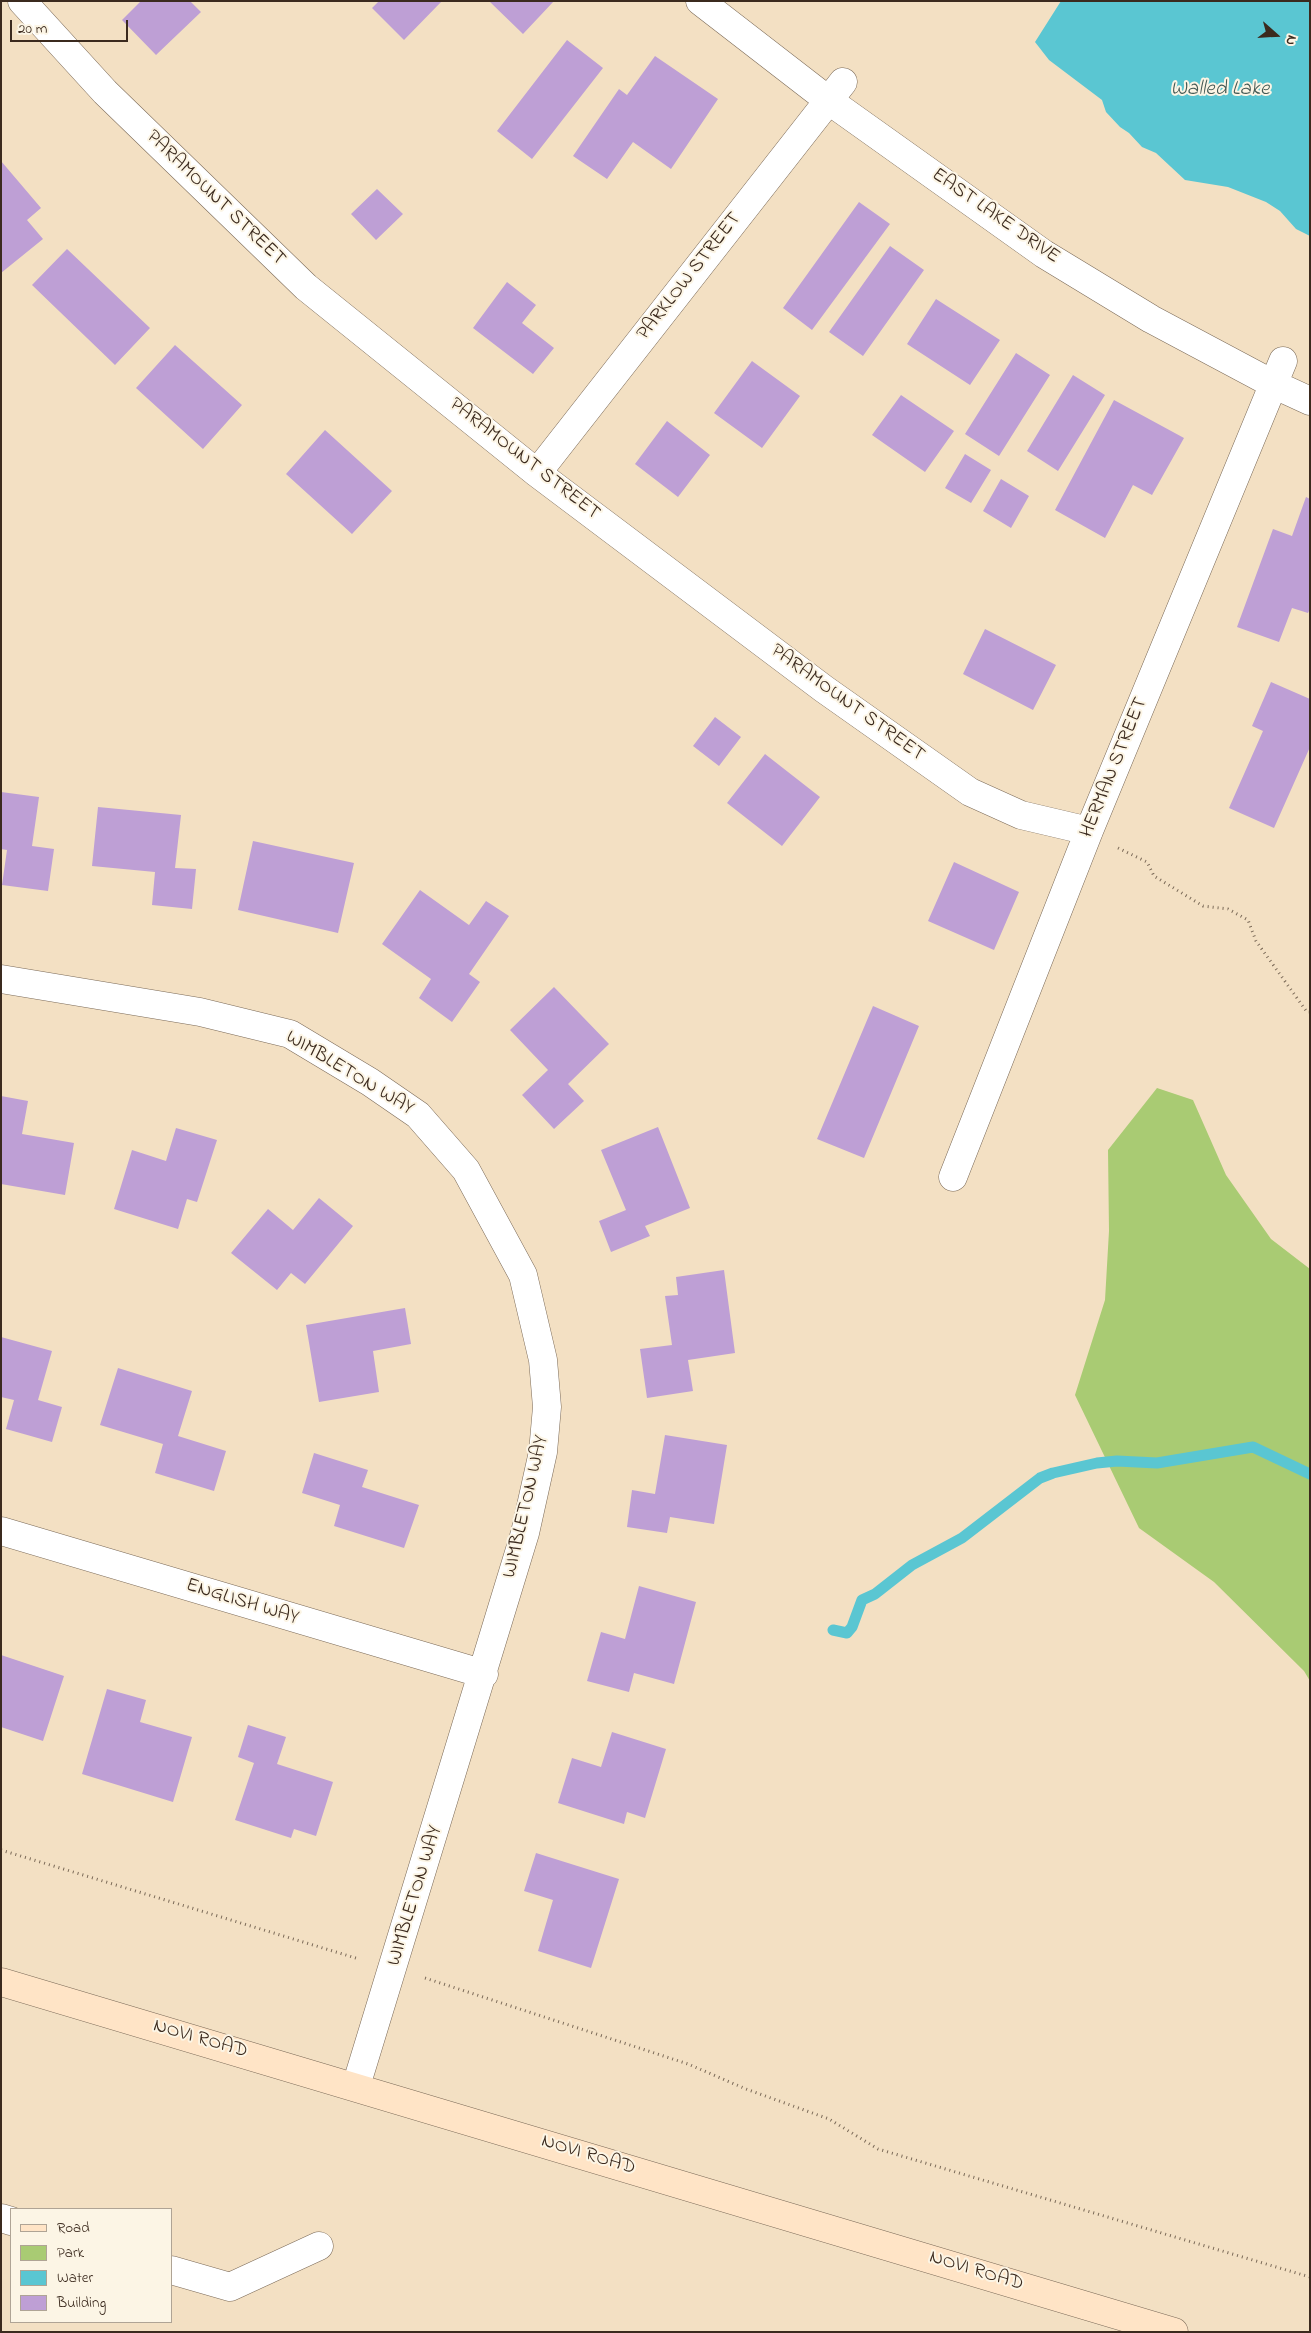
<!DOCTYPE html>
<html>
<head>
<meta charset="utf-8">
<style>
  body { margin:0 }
  #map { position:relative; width:1311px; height:2333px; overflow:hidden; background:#f3e0c3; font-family:"Indie Flower",sans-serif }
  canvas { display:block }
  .frame { position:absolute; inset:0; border:2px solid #3b2a1e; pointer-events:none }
  .legend { position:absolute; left:10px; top:2208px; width:162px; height:115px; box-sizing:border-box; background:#fcf5e5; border:1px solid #afa495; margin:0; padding:6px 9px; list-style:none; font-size:15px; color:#3b2a1e }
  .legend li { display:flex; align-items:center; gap:10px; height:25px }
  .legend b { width:25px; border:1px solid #afa495 }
  .north { position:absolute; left:1251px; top:10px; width:50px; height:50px; -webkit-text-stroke:4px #fcf5e5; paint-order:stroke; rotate:109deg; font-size:14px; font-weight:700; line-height:20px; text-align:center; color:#3b2a1e }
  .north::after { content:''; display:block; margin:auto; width:18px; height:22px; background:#3b2a1e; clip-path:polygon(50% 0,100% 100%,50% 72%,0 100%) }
  .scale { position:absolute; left:10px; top:20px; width:118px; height:22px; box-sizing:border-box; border:2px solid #3b2a1e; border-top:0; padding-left:6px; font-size:15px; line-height:18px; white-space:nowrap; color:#3b2a1e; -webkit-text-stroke:4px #fcf5e5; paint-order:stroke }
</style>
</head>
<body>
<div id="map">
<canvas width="1311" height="2333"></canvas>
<div class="frame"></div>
<ul class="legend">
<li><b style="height:6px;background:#ffe4c6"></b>Road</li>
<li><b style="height:14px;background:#a9cb73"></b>Park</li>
<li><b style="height:14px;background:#5ac6d2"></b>Water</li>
<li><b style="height:14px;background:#be9fd5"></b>Building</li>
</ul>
<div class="north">N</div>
<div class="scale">20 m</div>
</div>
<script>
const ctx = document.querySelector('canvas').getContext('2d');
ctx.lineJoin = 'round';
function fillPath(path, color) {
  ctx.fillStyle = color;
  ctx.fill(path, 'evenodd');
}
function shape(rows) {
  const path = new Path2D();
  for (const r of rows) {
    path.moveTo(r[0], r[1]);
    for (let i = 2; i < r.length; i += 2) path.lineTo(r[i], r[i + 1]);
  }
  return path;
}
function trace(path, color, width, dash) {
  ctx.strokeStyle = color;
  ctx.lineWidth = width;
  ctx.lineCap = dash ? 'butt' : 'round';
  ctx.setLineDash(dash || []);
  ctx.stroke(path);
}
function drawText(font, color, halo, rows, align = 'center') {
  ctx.font = font + ' "Indie Flower",sans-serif';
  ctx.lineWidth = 4;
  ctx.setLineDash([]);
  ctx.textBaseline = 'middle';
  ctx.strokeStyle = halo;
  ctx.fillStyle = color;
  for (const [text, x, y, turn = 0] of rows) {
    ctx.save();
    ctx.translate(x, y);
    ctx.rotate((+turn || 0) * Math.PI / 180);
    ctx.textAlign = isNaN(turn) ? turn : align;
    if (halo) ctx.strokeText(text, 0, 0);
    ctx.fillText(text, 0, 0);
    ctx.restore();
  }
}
const green = shape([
  [1157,1088,1193,1100,1226,1175,1271,1239,1310,1269,1310,1681,1304,1671,1214,1582,1139,1528,1075,1395,1105,1300,1109,1231,1108,1150]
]);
const water = shape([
  [1061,1,1310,1,1310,236,1296,229,1280,211,1266,202,1228,187,1185,180,1156,153,1142,147,1129,133,1120,127,1106,112,1102,100,1049,60,1035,42]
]);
const stream = shape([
  [833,1630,847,1633,852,1627,862,1600,875,1594,912,1565,962,1538,1040,1478,1053,1473,1097,1463,1117,1461,1157,1463,1253,1447,1310,1474]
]);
const building = shape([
  [141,1,190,1,201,12,156,55,122,20],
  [379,1,442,1,404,40,372,8],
  [489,1,554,1,523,34],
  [567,40,603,68,532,159,497,131],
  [655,56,718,99,671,169,633,142,607,179,573,156,619,89,627,95],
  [1,161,41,208,27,220,43,239,1,273],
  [377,189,403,214,376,240,351,214],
  [859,202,890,224,812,330,783,308],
  [890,246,924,270,863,356,829,332],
  [67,249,150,328,115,365,32,285],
  [507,282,536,305,522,323,554,348,533,374,473,328],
  [936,299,1000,340,970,385,907,344],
  [175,345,242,405,203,449,136,388],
  [1016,353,1050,375,999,456,965,434],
  [752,361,800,396,762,448,714,413],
  [1073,375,1105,395,1058,471,1027,451],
  [901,395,954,431,925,472,872,435],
  [1114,400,1184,438,1152,495,1133,485,1105,538,1055,510],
  [667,421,710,455,678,497,635,464],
  [325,430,392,491,352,534,286,474],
  [965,454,991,470,971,503,945,488],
  [1001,479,1029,496,1011,528,983,511],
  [1306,497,1310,499,1310,609,1308,613,1292,608,1279,642,1237,627,1273,529,1292,536],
  [985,629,1056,665,1033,710,963,674],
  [1271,682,1310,699,1310,747,1274,828,1229,808,1263,731,1252,726],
  [715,717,741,737,719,766,693,746],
  [765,754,820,797,782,846,727,803],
  [1,792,39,797,32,846,54,849,48,891,2,885,7,850,1,849],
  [98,807,181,815,175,868,196,869,192,909,152,905,155,872,92,866],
  [253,841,354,863,338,933,238,910],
  [954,862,1019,892,994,950,928,921],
  [420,890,469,925,486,901,509,916,469,974,480,982,452,1022,419,998,431,979,382,944],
  [554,987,609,1044,568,1084,584,1101,554,1129,522,1095,548,1070,510,1030],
  [873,1006,919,1026,864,1158,817,1139],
  [1,1096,28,1101,22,1134,74,1143,65,1195,1,1184],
  [658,1127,690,1208,645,1226,650,1236,611,1252,599,1221,626,1210,601,1150],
  [176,1128,217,1140,197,1202,187,1199,178,1229,114,1209,132,1150,166,1161],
  [319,1198,353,1226,305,1284,291,1273,277,1290,231,1253,268,1209,293,1230],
  [724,1270,735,1353,688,1360,693,1391,647,1398,640,1349,672,1345,665,1296,678,1295,676,1277],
  [405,1308,411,1344,373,1351,379,1392,319,1402,306,1325],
  [1,1337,52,1351,38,1400,62,1407,52,1442,6,1429,14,1400,1,1397],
  [118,1368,192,1391,178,1436,226,1451,214,1491,155,1473,163,1444,100,1425],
  [665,1435,727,1445,714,1524,670,1517,667,1533,627,1527,632,1490,655,1494],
  [314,1453,368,1470,362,1487,419,1505,404,1548,334,1526,340,1505,302,1493],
  [639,1586,696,1602,674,1684,634,1673,629,1692,587,1681,601,1632,625,1639],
  [1,1655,64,1676,43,1741,1,1727],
  [107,1689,146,1700,140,1722,192,1737,173,1802,82,1774],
  [248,1725,286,1737,277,1764,333,1782,316,1836,294,1829,291,1838,235,1820,254,1763,238,1757],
  [612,1732,666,1749,645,1818,627,1812,624,1824,558,1803,572,1758,601,1767],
  [536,1853,619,1879,591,1968,538,1951,553,1900,524,1891]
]);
const path = shape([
  [1118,848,1147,862,1154,876,1203,906,1228,909,1248,920,1256,941,1307,1012,1310,1012],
  [1,1850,359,1959],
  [425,1978,688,2064,746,2089,829,2119,878,2149,1310,2277]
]);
const minor = shape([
  [22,1,105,92,306,287,537,473,824,689,970,792,1021,815,1089,831],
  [700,1,828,100,1044,254,1151,319,1273,384,1310,401],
  [537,473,843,82],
  [1,979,200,1012,290,1034,370,1082,418,1115,466,1170,523,1275,543,1360,547,1407,543,1452,525,1533,356,2086],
  [953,1177,1089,831,1283,361],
  [1,1531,484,1674],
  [1,2218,11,2221],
  [171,2270,230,2287,319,2246]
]);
const secondary = shape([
  [1,1982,1174,2332]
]);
const streetNames = [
  ["PARAMOUNT STREET",215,199,44],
  ["EAST LAKE DRIVE",995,217,35],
  ["PARKLOW STREET",690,277,-52],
  ["PARAMOUNT STREET",524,460,38],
  ["PARAMOUNT STREET",847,704,36],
  ["HERMAN STREET",1115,768,-68],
  ["WIMBLETON WAY",349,1074,31],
  ["WIMBLETON WAY",527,1507,-77],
  ["ENGLISH WAY",242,1603,17],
  ["WIMBLETON WAY",416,1896,-73],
  ["NOVI ROAD",200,2040,16],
  ["NOVI ROAD",588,2156,17],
  ["NOVI ROAD",976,2272,17]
];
const waterNames = [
  ["Walled Lake",1220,91]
];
fillPath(green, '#a9cb73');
fillPath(water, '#5ac6d2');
trace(stream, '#5ac6d2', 11);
fillPath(building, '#be9fd5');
trace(minor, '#7b6a58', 29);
trace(secondary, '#7b6a58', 29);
trace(path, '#7b6a58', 3, [1, 4]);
trace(minor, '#fff', 28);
trace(secondary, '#ffe4c6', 28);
drawText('20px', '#3b2a1e', '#fcf5e5', streetNames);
drawText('italic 21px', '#445954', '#fcf5e5', waterNames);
</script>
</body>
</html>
